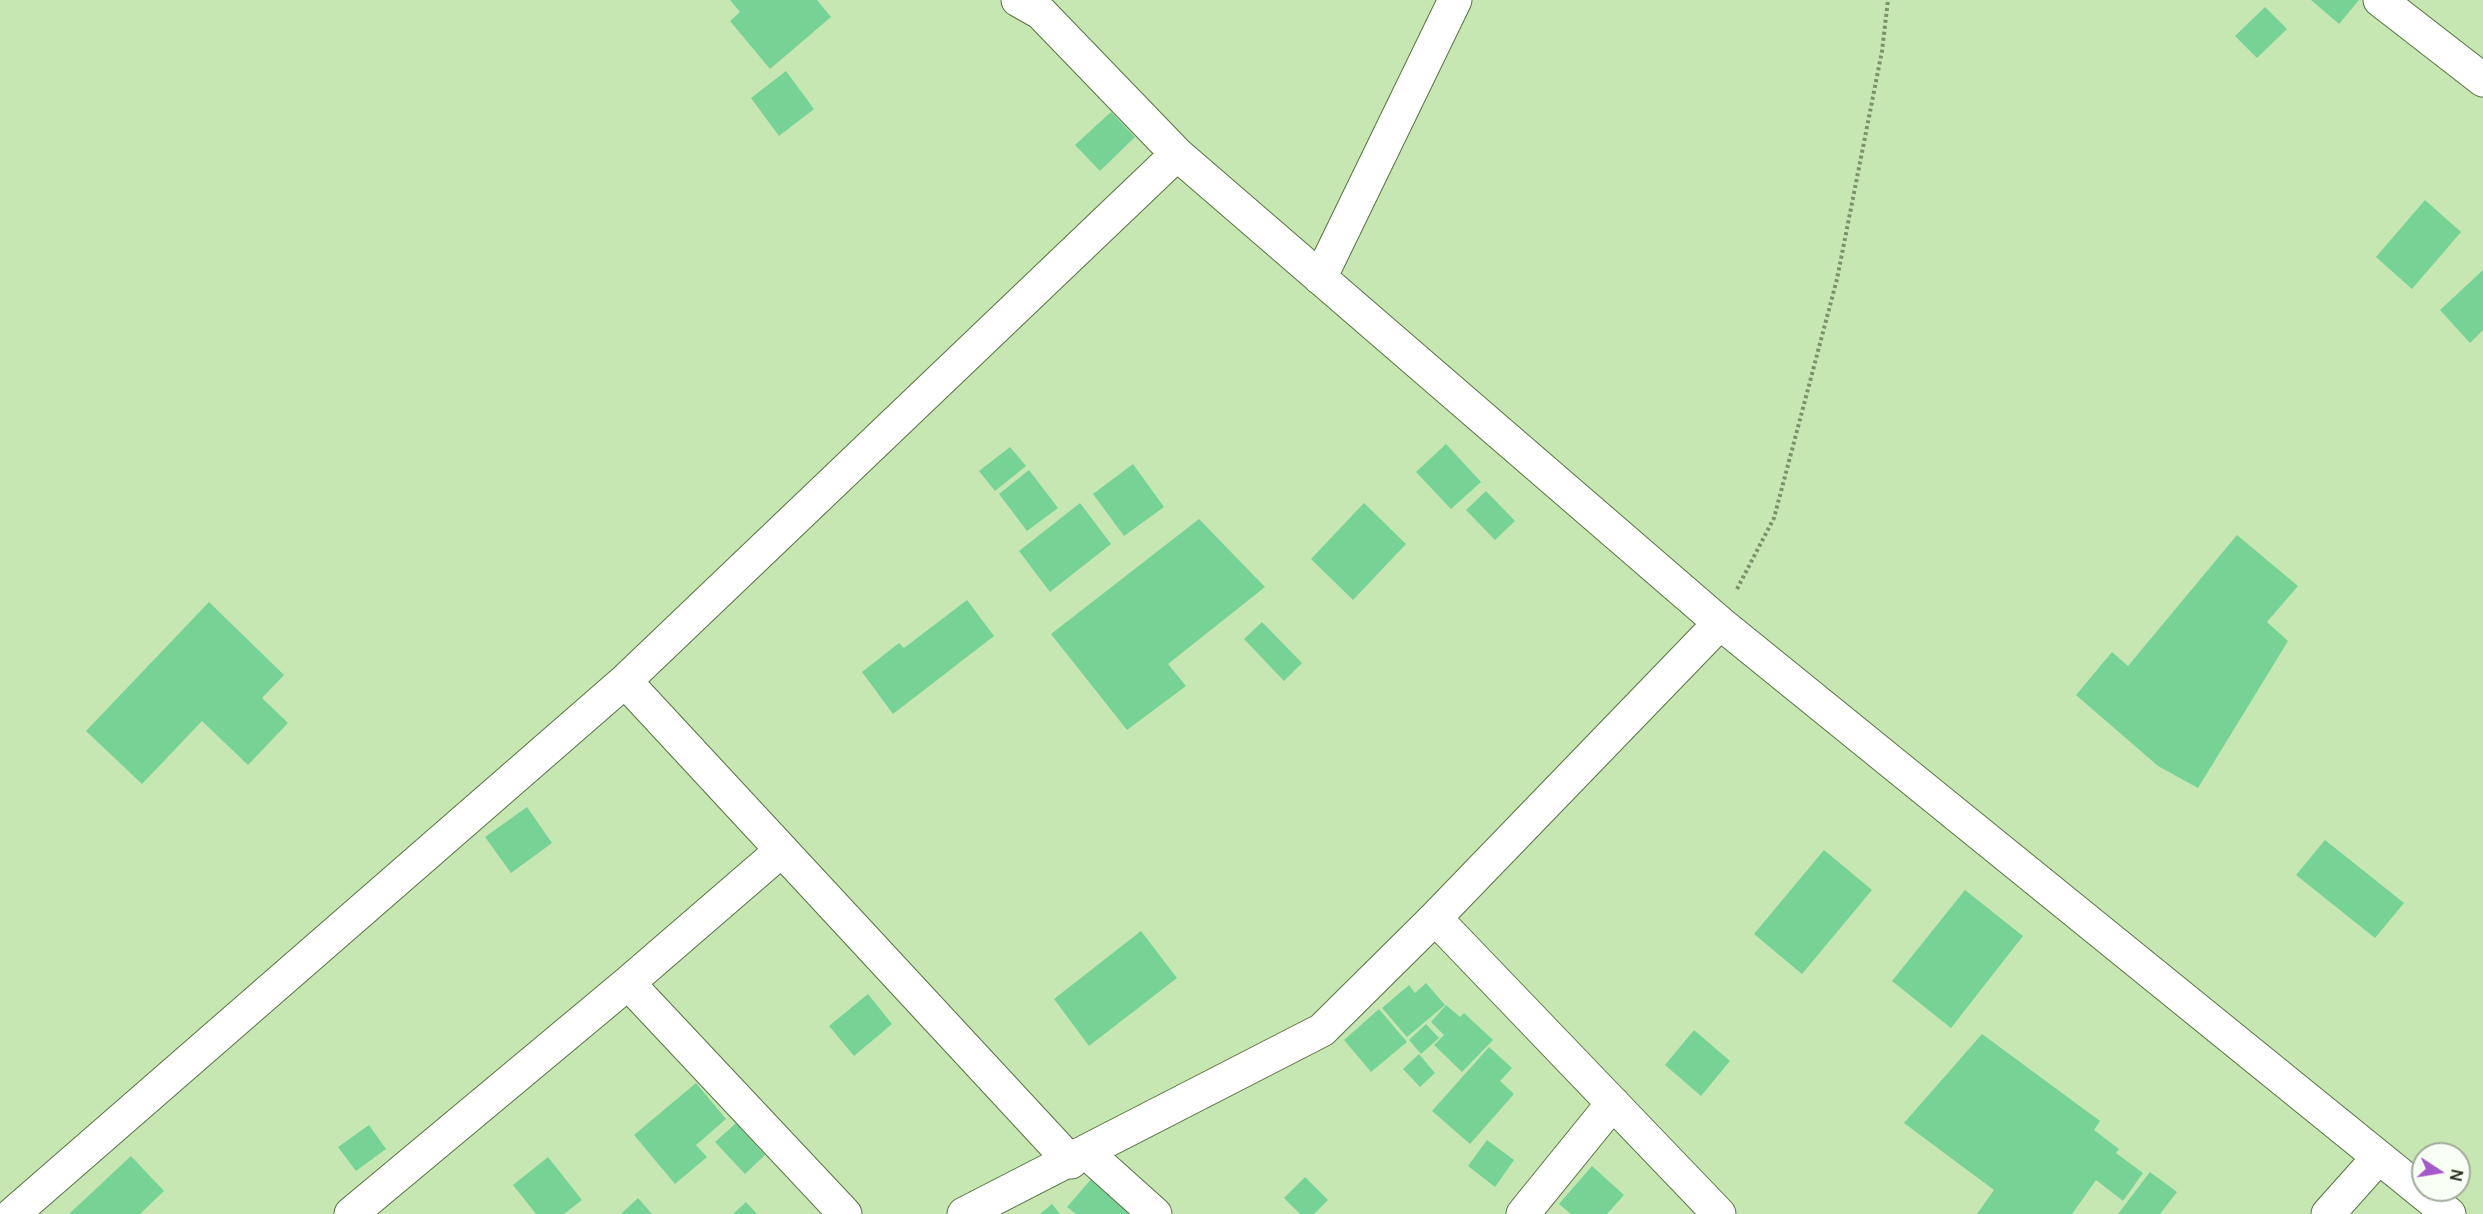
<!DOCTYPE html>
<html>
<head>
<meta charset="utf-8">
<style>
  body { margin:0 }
  #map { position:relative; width:2483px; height:1214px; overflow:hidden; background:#c7e7b2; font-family:Manrope,sans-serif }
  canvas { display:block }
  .north { position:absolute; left:2411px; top:1142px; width:60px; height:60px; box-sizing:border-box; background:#f8fff4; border:2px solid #a2ab9c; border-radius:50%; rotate:102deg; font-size:16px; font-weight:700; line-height:24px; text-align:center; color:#202c18 }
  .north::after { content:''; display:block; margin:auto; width:21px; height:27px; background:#a558ca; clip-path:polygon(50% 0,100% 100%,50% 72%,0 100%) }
</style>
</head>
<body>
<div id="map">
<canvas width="2483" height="1214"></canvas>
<div class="north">N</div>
</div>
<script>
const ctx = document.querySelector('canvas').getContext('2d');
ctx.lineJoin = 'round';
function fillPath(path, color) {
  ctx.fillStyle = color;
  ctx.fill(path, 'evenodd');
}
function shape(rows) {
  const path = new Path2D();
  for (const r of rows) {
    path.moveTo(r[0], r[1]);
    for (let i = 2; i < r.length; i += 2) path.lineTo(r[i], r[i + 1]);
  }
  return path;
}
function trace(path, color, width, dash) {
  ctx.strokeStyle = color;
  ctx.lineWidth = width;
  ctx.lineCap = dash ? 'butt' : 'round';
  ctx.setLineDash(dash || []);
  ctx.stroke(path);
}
const building = shape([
  [730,0,817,0,831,17,770,69,730,21,740,12],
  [2311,0,2359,0,2339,24],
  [2265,7,2287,29,2257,58,2235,36],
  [786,71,814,109,779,136,751,98],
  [1111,112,1135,137,1100,171,1075,145],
  [2425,200,2461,232,2412,289,2376,257],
  [2483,270,2483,330,2470,343,2440,310],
  [1446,444,1481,482,1451,509,1416,472],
  [1010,447,1026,466,995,491,979,471],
  [1133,464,1164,507,1124,536,1093,494],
  [1029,470,1058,508,1027,531,999,494],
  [1486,491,1515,521,1495,540,1466,510],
  [1080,503,1111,544,1050,592,1019,551],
  [1364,503,1406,544,1353,600,1311,559],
  [1199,519,1265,587,1168,664,1186,686,1127,730,1051,634],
  [2237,535,2298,586,2267,622,2288,641,2198,788,2158,766,2076,695,2112,652,2128,666],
  [967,600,994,636,893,714,862,672,899,643,904,648],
  [209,602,284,675,262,698,288,723,248,765,202,721,142,784,86,731],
  [1262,622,1302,663,1284,681,1244,639],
  [527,807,552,843,511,873,485,837],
  [2325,840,2404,903,2375,938,2296,875],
  [1824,850,1872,890,1802,974,1754,934],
  [1965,890,2023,936,1951,1028,1892,981],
  [1141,931,1177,978,1089,1046,1054,999],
  [1426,983,1445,1005,1407,1037,1382,1008,1409,985,1415,993],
  [868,994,892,1024,854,1056,829,1026],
  [1446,1005,1460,1017,1464,1013,1493,1040,1462,1072,1434,1045,1444,1035,1431,1022],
  [1379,1009,1407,1042,1371,1072,1344,1040],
  [1426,1024,1439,1038,1421,1054,1409,1040],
  [1694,1030,1730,1061,1701,1096,1665,1065],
  [1982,1034,2100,1121,2094,1130,2119,1149,2116,1153,2143,1173,2123,1201,2096,1180,2072,1214,1977,1214,1994,1190,1904,1123],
  [1489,1047,1512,1068,1500,1081,1514,1094,1470,1144,1432,1111],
  [1419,1054,1435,1073,1420,1087,1403,1069],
  [696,1083,726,1119,696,1145,707,1157,675,1184,634,1135],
  [736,1123,765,1155,745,1174,715,1142],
  [369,1125,386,1149,356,1171,338,1147],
  [1487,1140,1514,1160,1495,1187,1468,1166],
  [131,1156,164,1191,140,1214,69,1214],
  [548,1157,582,1200,564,1214,536,1214,513,1185],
  [1592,1166,1624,1195,1607,1214,1571,1214,1559,1204],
  [2150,1172,2177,1192,2160,1214,2118,1214],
  [1093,1177,1131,1214,1076,1214,1067,1207],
  [1305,1177,1328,1200,1314,1214,1300,1214,1284,1198],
  [638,1198,652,1214,621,1214],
  [746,1202,757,1214,733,1214],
  [1052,1204,1060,1214,1040,1214]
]);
const path = shape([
  [1737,589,1774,518,1837,279,1882,51,1888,0]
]);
const minor = shape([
  [1018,0,1041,13,1177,154],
  [2380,0,2483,80],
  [1320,278,1455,0],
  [625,681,1071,1162],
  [1435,918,1719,1214],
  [628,983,845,1214],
  [1087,1153,1155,1214],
  [13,1214,625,681,1177,154,1720,623,2449,1214],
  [351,1214,628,983,782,850],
  [964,1214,1322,1030,1435,918,1720,623],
  [1523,1214,1613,1103],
  [2328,1214,2378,1158]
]);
fillPath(building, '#76d395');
trace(minor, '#577343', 35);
trace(path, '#7a916b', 4, [3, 3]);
trace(minor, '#fff', 33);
</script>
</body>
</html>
